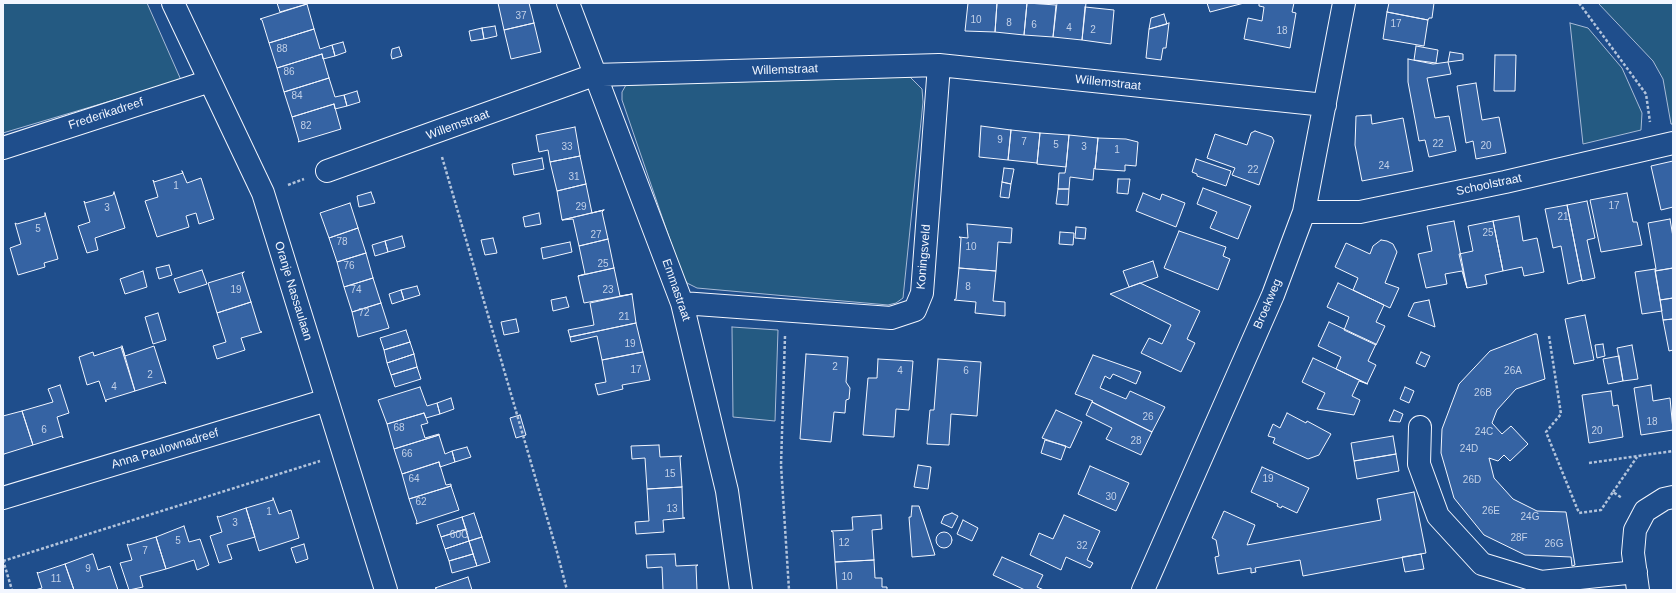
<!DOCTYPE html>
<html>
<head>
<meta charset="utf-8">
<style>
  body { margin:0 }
  #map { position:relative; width:1676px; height:593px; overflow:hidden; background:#1f4e8c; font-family:Arial,sans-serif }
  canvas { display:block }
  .frame { position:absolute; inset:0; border:4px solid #f2f6ff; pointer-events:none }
</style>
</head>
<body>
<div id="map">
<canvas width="1676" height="593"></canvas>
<div class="frame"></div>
</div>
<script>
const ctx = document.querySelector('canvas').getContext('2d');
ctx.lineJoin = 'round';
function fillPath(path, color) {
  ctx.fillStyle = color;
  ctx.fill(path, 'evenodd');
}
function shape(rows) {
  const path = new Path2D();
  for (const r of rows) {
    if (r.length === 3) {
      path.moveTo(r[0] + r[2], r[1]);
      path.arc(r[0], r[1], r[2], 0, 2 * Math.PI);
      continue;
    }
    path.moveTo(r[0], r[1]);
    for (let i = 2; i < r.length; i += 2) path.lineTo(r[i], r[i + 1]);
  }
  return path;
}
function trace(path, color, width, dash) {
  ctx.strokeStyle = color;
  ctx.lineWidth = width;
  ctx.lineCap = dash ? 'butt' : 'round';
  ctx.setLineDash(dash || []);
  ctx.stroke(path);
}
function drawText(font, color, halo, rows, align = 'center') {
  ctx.font = font + ' Arial,sans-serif';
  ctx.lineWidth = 3;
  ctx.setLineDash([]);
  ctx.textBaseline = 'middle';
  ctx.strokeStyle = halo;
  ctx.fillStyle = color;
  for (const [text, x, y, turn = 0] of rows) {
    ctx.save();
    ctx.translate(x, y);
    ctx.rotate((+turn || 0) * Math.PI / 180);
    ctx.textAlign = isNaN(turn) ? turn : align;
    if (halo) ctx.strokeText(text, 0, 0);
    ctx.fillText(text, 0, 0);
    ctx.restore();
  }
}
const green = shape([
  [3,3,147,3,181,80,3,133,3,3],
  [1598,3,1673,3,1673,124,1671,124,1663,79,1653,61,1598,3],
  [1570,23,1588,28,1622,68,1642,113,1641,130,1583,144,1570,23],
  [910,77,922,89,923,102,903,298,896,303,888,305,697,288,687,283,682,275,622,100,622,92,626,85,910,77],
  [732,327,778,330,775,421,733,417,732,327]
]);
const building = shape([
  [277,3,306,3,307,4,280,12,277,3],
  [498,3,529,3,534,23,504,30,498,3],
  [968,3,997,3,995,32,965,31,968,3],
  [997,3,1027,3,1024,35,995,32,997,3],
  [1027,3,1056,5,1053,37,1024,35,1027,3],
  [1057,3,1086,3,1082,40,1053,37,1057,3],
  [1207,3,1244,3,1210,12,1207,3],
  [1259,3,1294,3,1292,12,1296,13,1290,48,1244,39,1248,18,1262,21,1264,7,1259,6,1259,3],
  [1389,3,1434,3,1432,18,1429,18,1428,20,1387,12,1389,3],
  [307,4,314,29,269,43,262,20,260,19,307,4],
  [1085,7,1114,10,1111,44,1082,40,1085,7],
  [1387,12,1428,20,1424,46,1383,39,1387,12],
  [1164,14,1167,24,1149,29,1151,18,1164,14],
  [534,23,541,52,511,59,504,30,534,23],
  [1169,23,1166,48,1163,48,1161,60,1146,58,1149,29,1169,23],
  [495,26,497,36,484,39,482,28,495,26],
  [482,28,484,39,471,41,469,31,482,28],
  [314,29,320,49,332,45,335,56,323,59,322,54,277,68,269,43,314,29],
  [343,42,346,52,335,56,332,45,343,42],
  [1416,46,1438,50,1436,63,1414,60,1416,46],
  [399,47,402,56,392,59,391,55,392,49,399,47],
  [1450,52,1463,54,1463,60,1448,62,1450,52],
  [322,54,329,78,284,92,277,68,322,54],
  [1495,55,1516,55,1515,91,1494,91,1495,55],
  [1408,59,1433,64,1448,62,1451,74,1427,78,1435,118,1449,116,1456,151,1429,157,1425,140,1419,141,1408,82,1408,59],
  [329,78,335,97,344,95,347,106,335,109,334,104,292,117,284,92,329,78],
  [1476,83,1482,120,1499,117,1506,153,1476,159,1473,141,1466,143,1457,86,1476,83],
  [357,91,360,102,347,106,344,95,357,91],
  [334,104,341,129,298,142,299,141,292,117,334,104],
  [1371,115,1372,124,1403,118,1413,171,1362,181,1355,145,1356,116,1371,115],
  [981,126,1011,130,1008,160,979,157,981,126],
  [575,127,580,156,550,162,548,150,539,152,536,135,575,127],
  [1011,130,1040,133,1037,163,1008,160,1011,130],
  [1255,131,1272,137,1274,141,1259,185,1232,175,1235,168,1207,158,1215,134,1247,145,1251,133,1255,131],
  [1040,133,1069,135,1066,167,1037,164,1040,133],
  [1069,135,1098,138,1095,169,1094,168,1093,180,1070,177,1069,189,1058,189,1059,173,1065,173,1066,167,1069,135],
  [1098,138,1126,139,1138,142,1136,166,1125,165,1125,171,1095,169,1098,138],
  [580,156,586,184,557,191,550,162,580,156],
  [542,158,544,169,514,175,512,164,542,158],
  [1196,159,1231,171,1226,186,1197,176,1197,174,1192,172,1196,159],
  [1673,161,1673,207,1661,210,1651,166,1673,161],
  [1004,168,1014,169,1011,184,1002,182,1004,168],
  [182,171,187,183,201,178,214,219,199,224,196,213,186,216,189,227,157,237,145,201,158,197,153,180,154,182,183,173,182,171],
  [1118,179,1130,179,1128,194,1117,193,1118,179],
  [1002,182,1011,184,1009,198,1000,197,1002,182],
  [586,184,592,213,604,210,562,220,557,191,586,184],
  [1203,188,1251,206,1238,239,1210,228,1217,212,1197,204,1203,188],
  [1058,189,1069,189,1068,205,1056,204,1058,189],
  [114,192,125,228,95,238,98,250,87,253,78,226,90,222,84,201,85,203,113,195,114,192],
  [371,192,375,203,359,207,357,196,371,192],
  [1143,193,1160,200,1162,194,1185,203,1176,227,1136,211,1143,193],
  [1627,193,1633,222,1637,222,1642,245,1601,252,1590,200,1627,193],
  [1587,201,1595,238,1587,240,1595,278,1582,281,1567,205,1587,201],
  [350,203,358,228,329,238,320,213,350,203],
  [1567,205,1582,280,1568,284,1561,246,1553,248,1545,209,1567,205],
  [604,210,602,212,608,239,579,246,573,219,562,220,604,210],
  [45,213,58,259,44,263,45,267,18,275,10,248,21,244,15,223,17,224,45,216,45,213],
  [539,213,541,224,525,227,523,217,539,213],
  [1519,216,1523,241,1537,238,1544,272,1524,276,1522,267,1503,271,1493,221,1519,216],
  [1670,219,1673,237,1673,268,1655,271,1656,269,1648,223,1670,219],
  [1454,221,1467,288,1462,271,1445,274,1447,284,1426,288,1418,254,1432,251,1427,226,1454,221],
  [1493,221,1503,271,1485,275,1487,284,1467,288,1459,254,1473,251,1468,226,1493,221],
  [967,224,1012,228,1011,243,998,242,996,271,959,268,961,238,959,237,968,238,967,224],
  [1076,227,1086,228,1085,239,1075,238,1076,227],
  [358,228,366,253,337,262,329,238,358,228],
  [1179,231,1226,247,1223,256,1230,259,1218,290,1164,268,1179,231],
  [1060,232,1074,233,1073,245,1059,244,1060,232],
  [402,236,405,247,388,252,385,241,402,236],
  [493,238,497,253,485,255,481,240,493,238],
  [608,239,614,268,578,276,585,274,579,246,608,239],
  [1381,240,1387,241,1393,244,1397,252,1385,283,1399,288,1390,308,1353,290,1358,278,1335,267,1346,243,1370,254,1373,246,1381,240],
  [385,241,388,252,375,256,372,245,385,241],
  [570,242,572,252,543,259,541,248,570,242],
  [366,253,373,278,344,287,337,262,366,253],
  [1153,261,1158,277,1129,287,1123,271,1153,261],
  [169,265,172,275,159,279,156,268,169,265],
  [614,268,620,296,632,294,584,303,578,276,614,268],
  [959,268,996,271,993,301,1005,302,1005,316,975,313,976,302,954,300,956,299,959,268],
  [1673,268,1673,298,1660,300,1655,271,1673,268],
  [1655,269,1662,311,1642,314,1635,272,1655,269],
  [202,270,207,284,179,293,174,279,202,270],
  [143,271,147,287,125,294,120,279,143,271],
  [244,272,242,274,251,302,217,313,208,283,244,272],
  [373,278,381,303,352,312,344,287,373,278],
  [1140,283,1200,311,1187,339,1195,343,1181,372,1141,353,1149,338,1162,344,1171,325,1110,294,1140,283],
  [1338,283,1384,305,1376,322,1385,326,1376,345,1344,330,1349,317,1327,307,1338,283],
  [417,286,420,295,404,300,401,290,417,286],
  [401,290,404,300,392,304,389,294,401,290],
  [632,294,636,323,570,337,568,330,594,325,590,303,632,294],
  [566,297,569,307,553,311,551,300,566,297],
  [1673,298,1673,319,1663,320,1660,300,1673,298],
  [1429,300,1435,327,1408,316,1414,303,1429,300],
  [251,302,260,331,262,332,241,338,245,350,217,359,213,346,226,342,217,313,251,302],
  [381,303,389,328,358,337,352,312,381,303],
  [158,313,166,340,153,344,145,317,158,313],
  [1585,315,1594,360,1574,364,1565,319,1585,315],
  [516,319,519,332,504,335,501,322,516,319],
  [1673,319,1673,350,1669,351,1663,320,1673,319],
  [1329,322,1376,344,1368,361,1376,365,1367,384,1336,369,1341,357,1318,346,1329,322],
  [636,323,643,352,602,360,597,336,571,342,570,337,636,323],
  [406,330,410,342,384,350,380,338,406,330],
  [1535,334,1537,334,1545,379,1516,389,1497,410,1492,423,1502,434,1511,426,1528,444,1510,461,1504,455,1498,461,1489,458,1494,478,1513,499,1537,511,1566,512,1575,565,1572,566,1571,557,1525,555,1484,535,1454,498,1441,453,1442,429,1459,384,1490,351,1535,334],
  [410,342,414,354,387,363,384,350,410,342],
  [1603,344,1605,356,1597,358,1595,345,1603,344],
  [1632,345,1638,379,1623,381,1617,348,1632,345],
  [122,346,125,356,154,346,166,384,164,382,135,391,122,346],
  [121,347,135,391,106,400,106,402,99,381,87,385,79,357,93,352,94,356,121,347],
  [643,352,650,380,622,385,623,389,598,395,595,384,606,382,602,360,643,352],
  [1421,352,1430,356,1425,367,1416,363,1421,352],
  [414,354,417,367,391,375,387,363,414,354],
  [806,354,848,357,846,382,850,388,849,399,846,400,845,413,834,412,831,442,800,439,806,354],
  [1093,355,1141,372,1136,384,1113,374,1110,379,1105,376,1100,388,1126,399,1130,391,1165,407,1152,432,1092,402,1093,401,1075,394,1093,355],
  [1619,356,1623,381,1608,384,1603,359,1619,356],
  [1313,358,1368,384,1359,381,1352,396,1360,400,1354,415,1317,409,1325,393,1302,382,1313,358],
  [878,359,913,361,909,410,896,409,894,437,863,435,868,378,877,378,878,359],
  [938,359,981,362,977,416,951,414,949,445,927,444,930,410,934,410,938,359],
  [417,367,421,379,395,387,391,375,417,367],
  [60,385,69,413,57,417,63,438,62,436,33,445,22,411,53,402,48,389,60,385],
  [1651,385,1653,401,1670,398,1673,430,1641,435,1634,388,1651,385],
  [420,387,427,406,437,403,440,414,426,418,424,413,387,424,378,400,420,387],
  [1405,387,1414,391,1409,403,1400,399,1405,387],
  [1611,391,1613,406,1618,405,1623,437,1589,443,1582,395,1611,391],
  [451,398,454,409,440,414,437,403,451,398],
  [1092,402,1152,432,1141,455,1106,439,1112,428,1086,415,1092,402],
  [1056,410,1082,422,1070,448,1042,438,1056,410],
  [1394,410,1403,414,1400,422,1389,421,1394,410],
  [22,411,33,445,4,454,3,456,3,416,22,411],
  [424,413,428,423,421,425,425,438,439,434,439,435,394,449,387,424,424,413],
  [1287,413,1306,423,1307,421,1331,434,1319,455,1308,459,1273,443,1275,438,1268,436,1273,424,1280,428,1287,413],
  [520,415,526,435,516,438,510,418,520,415],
  [439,435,445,454,452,451,455,462,440,467,439,462,402,474,394,449,439,435],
  [1393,436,1396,454,1354,461,1351,443,1393,436],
  [1045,440,1066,446,1061,460,1041,453,1045,440],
  [659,445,660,457,682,456,680,457,682,487,647,489,645,458,632,459,631,446,659,445],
  [467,447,471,457,455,462,452,451,467,447],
  [1396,454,1399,471,1357,479,1354,461,1396,454],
  [439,462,446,485,451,484,451,486,409,499,402,474,439,462],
  [918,465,931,467,928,489,914,487,918,465],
  [1090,466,1129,483,1116,511,1078,494,1090,466],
  [1262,467,1309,488,1297,513,1282,506,1281,508,1277,506,1278,504,1251,492,1262,467],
  [451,486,459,510,416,524,417,522,409,499,451,486],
  [682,487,683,518,685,518,663,520,664,532,636,534,635,522,649,521,647,489,682,487],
  [1414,492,1426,553,1303,576,1300,560,1255,568,1256,572,1251,573,1251,568,1218,574,1215,557,1219,556,1216,540,1212,538,1224,511,1255,525,1247,545,1381,520,1377,499,1414,492],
  [273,498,279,514,291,510,299,538,259,551,246,508,273,500,273,498],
  [912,506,919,506,935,555,912,557,909,517,911,517,912,506],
  [246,508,255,537,227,545,232,559,219,563,210,536,222,532,217,516,219,517,246,508],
  [474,513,482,537,469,541,462,517,474,513],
  [952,513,958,516,952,528,941,523,944,516,952,513],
  [881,515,882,529,872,530,874,560,835,562,833,532,831,531,853,530,852,517,881,515],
  [1064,515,1100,531,1087,560,1093,563,1090,568,1066,557,1061,570,1030,555,1039,533,1053,539,1064,515],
  [462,517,466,529,441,537,437,525,462,517],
  [963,520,978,528,972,541,957,534,963,520],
  [184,526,189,542,200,539,209,565,197,570,194,560,166,569,156,537,184,526],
  [466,529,469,541,445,549,441,537,466,529],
  [944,540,8],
  [156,537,166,569,140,576,143,587,129,590,120,563,132,560,127,544,129,545,156,537],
  [482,537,490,562,477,566,469,541,482,537],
  [469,541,473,554,449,561,445,549,469,541],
  [304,544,308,559,296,563,291,548,304,544],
  [92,554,93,554,98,570,110,566,118,590,74,590,65,564,92,554],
  [473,554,477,566,452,573,449,561,473,554],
  [675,554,676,566,698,565,696,566,697,590,663,590,662,567,647,568,646,555,675,554],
  [1421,554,1424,569,1405,572,1402,557,1421,554],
  [1002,557,1043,575,1037,587,1044,590,1025,590,993,575,1002,557],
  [874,560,875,578,882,578,882,587,887,587,887,590,837,590,835,562,874,560],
  [65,564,74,590,35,590,42,588,37,572,38,573,65,564],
  [468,577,472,590,438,590,435,588,468,577]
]);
const path = shape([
  [1579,3,1646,94,1650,122],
  [442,157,557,552,567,590],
  [288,185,304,179],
  [785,336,781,465,789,590],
  [1549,336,1561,414,1546,432,1579,513,1601,510,1613,492,1622,498],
  [1589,463,1673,451],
  [1613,492,1637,457],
  [3,560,12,590],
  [3,561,320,461]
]);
const minor = shape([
  [173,3,263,193,386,590],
  [568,3,682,303,727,491,741,590],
  [3,148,210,81],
  [327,171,594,75,939,65,1325,105],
  [1304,212,1360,212,1505,182,1673,143],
  [682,303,891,318,915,310,922,293,939,65],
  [1420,427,1419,464,1438,516,1482,564,1541,582,1636,572],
  [3,498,327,400],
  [1143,590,1273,295,1304,212,1344,3],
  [1638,590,1633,553,1635,530,1645,511,1664,499,1673,497]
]);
const numberNames = [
  ["37",521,16],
  ["10",976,20],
  ["8",1009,23],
  ["17",1396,24],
  ["6",1034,25],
  ["4",1069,28],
  ["2",1093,30],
  ["18",1282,31],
  ["88",282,49],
  ["86",289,72],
  ["84",297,96],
  ["82",306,126],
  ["9",1000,140],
  ["7",1024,142],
  ["22",1438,144],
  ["5",1056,145],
  ["20",1486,146],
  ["33",567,147],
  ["3",1084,147],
  ["1",1117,150],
  ["24",1384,166],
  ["22",1253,170],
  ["31",574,177],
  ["1",176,186],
  ["17",1614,206],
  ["29",581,207],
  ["3",107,208],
  ["21",1563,217],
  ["5",38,229],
  ["25",1488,233],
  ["27",596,235],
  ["78",342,242],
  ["10",971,247],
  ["25",603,264],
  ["76",349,266],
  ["8",968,287],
  ["19",236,290],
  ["74",356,290],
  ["23",608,290],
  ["72",364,313],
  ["21",624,317],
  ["19",630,344],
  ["2",835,367],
  ["17",636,370],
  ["4",900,371],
  ["6",966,371],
  ["26A",1513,371],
  ["2",150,375],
  ["4",114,387],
  ["26B",1483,393],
  ["26",1148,417],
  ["18",1652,422],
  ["68",399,428],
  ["6",44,430],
  ["20",1597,431],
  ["24C",1484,432],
  ["28",1136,441],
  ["24D",1469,449],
  ["66",407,454],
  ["15",670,474],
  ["64",414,479],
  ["19",1268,479],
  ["26D",1472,480],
  ["30",1111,497],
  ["62",421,502],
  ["13",672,509],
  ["26E",1491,511],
  ["1",269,512],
  ["24G",1530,517],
  ["3",235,523],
  ["60C",459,535],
  ["28F",1519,538],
  ["5",178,541],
  ["12",844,543],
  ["26G",1554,544],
  ["32",1082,546],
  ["7",145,551],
  ["9",88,569],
  ["10",847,577],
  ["11",56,579]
];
const streetNames = [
  ["Willemstraat",785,70,-2],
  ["Willemstraat",1108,83,6],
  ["Frederikadreef",106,114,-18],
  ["Willemstraat",458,125,-20],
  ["Schoolstraat",1489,185,-12],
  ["Koningsveld",924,257,-85],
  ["Emmastraat",676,290,71],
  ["Oranje Nassaulaan",293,291,73],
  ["Broekweg",1268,304,-67],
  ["Anna Paulownadreef",165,449,-17]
];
fillPath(green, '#245a82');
trace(green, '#a8bbd7', 1);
fillPath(building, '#3563a3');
trace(building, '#f2f6ff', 1);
trace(minor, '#f2f6ff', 24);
trace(path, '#b3c4dc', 2.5, [3, 2]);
trace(minor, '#1f4e8c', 22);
drawText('10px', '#c3d1e8', null, numberNames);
drawText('12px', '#f2f6ff', '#1f4e8c', streetNames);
</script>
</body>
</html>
